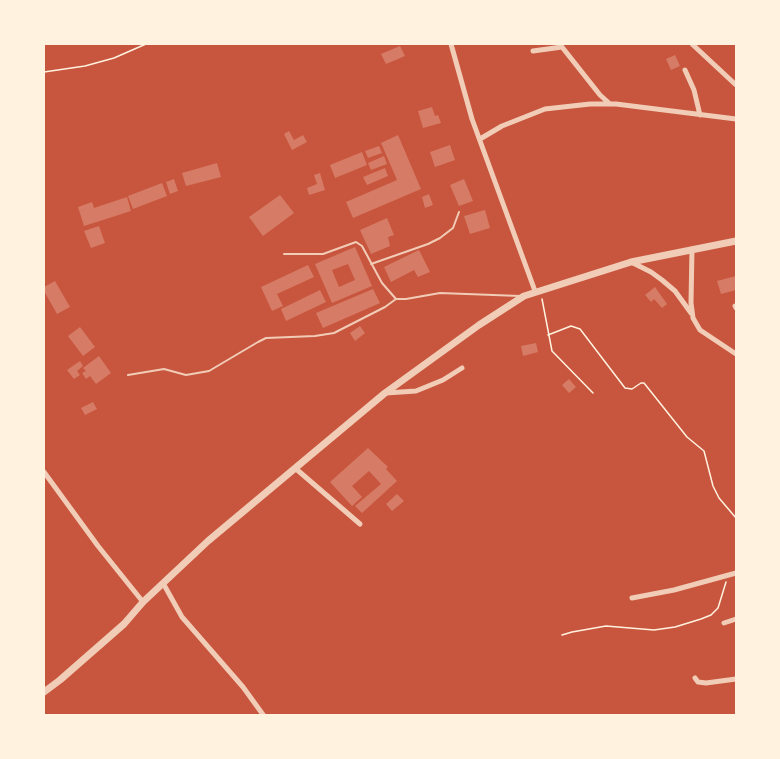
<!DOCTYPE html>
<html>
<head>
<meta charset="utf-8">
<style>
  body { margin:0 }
  #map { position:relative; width:780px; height:759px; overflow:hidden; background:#c8553d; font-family:Quicksand,sans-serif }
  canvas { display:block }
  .frame { position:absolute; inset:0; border:45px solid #fff3e0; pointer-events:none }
</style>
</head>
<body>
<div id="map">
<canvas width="780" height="759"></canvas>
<div class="frame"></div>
</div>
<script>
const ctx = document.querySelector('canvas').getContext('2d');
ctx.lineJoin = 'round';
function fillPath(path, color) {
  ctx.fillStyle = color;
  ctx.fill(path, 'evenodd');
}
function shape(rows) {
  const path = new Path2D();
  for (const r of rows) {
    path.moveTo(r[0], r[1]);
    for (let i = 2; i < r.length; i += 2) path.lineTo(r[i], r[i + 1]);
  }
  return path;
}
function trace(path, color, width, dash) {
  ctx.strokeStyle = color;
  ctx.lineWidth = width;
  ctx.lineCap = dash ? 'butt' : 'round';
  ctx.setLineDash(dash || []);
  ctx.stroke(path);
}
const building = shape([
  [400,46,405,56,386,64,381,54],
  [675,55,680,66,671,70,666,59],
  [432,107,435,116,438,115,441,123,423,128,418,111],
  [289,131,294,140,303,135,307,142,292,150,284,134],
  [398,135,421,189,353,218,346,202,397,180,381,143],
  [450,145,455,160,435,167,430,152],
  [379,146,382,153,368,158,365,151],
  [362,152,367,165,335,178,330,165],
  [384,156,387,164,371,170,368,163],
  [217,163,221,177,186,186,182,173],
  [385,168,388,176,367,185,363,177],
  [320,173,325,190,309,195,307,188,317,184,314,175],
  [174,179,178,191,170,194,166,182],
  [464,179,473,201,459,206,450,185],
  [162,183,167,196,133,209,128,196],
  [429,194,433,205,425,208,422,197],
  [280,195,294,213,263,236,249,217],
  [127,197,131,211,84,226,78,207,92,202,94,208],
  [485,210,490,228,470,234,464,216],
  [387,218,394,235,388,237,390,246,371,254,360,230],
  [99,226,105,243,91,248,84,231],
  [355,247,372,286,332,303,315,264],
  [348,264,355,280,339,287,332,270],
  [419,250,430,272,418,277,414,270,391,282,384,267],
  [308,265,314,277,277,294,283,306,272,311,261,287],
  [736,276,736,290,721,294,717,281],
  [55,281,70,307,57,314,44,291,44,287],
  [655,287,667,304,662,308,654,299,651,302,645,295],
  [373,289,380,303,323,328,316,313],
  [320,290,326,302,286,321,281,309],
  [360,326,365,333,355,341,350,333],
  [80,327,95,347,83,356,68,336],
  [536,343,538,352,523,356,521,346],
  [99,356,111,373,96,384,90,376,86,379,82,373,86,371,83,368],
  [80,361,83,366,77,371,80,375,74,379,67,370],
  [569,379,576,387,569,393,562,385],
  [93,402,97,409,85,415,81,408],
  [368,448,388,467,386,469,397,481,362,513,355,506,381,484,369,471,352,486,362,497,352,506,330,482],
  [397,494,404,501,392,511,386,504]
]);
const path = shape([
  [44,72,85,66,114,58,146,44],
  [542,299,552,351,593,393],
  [548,335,571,326,580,329,625,388,632,389,641,383,644,383,687,437,704,451,713,486,719,498,736,518],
  [562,635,572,632,606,626,654,630,675,627,701,619,711,615,718,608,726,582]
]);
const service = shape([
  [284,254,323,254,356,242,362,246,382,283,396,299,406,299,440,293,520,296],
  [371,264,428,244,440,238,453,228,459,212],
  [128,375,164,369,186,375,209,371,258,342,266,338,315,336,334,333,385,307,396,299]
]);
const minor = shape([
  [451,44,472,119,535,291],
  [692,44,736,85],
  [533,51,562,47,600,95,610,104],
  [685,70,694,90,700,115],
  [480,139,502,126,545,109,590,104,616,104,736,119],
  [692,249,691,303,693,318,700,330,736,354],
  [631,262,651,272,662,280,675,291,691,313],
  [735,306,736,308],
  [386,393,416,391,443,380,462,368],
  [295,468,360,524],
  [44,472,98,546,143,602],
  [163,583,182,617,243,687,264,716],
  [632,598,674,590,736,573],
  [724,623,736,619],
  [695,678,698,682,706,683,736,679]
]);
const tertiary = shape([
  [44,692,60,680,124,624,143,602,208,541,385,393,479,325,524,296,631,262,736,241]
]);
fillPath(building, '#d67c66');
trace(path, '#fff3e0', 1.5);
trace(service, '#f1ccb7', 2);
trace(minor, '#f1ccb7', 5);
trace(tertiary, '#f1ccb7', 7);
</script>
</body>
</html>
